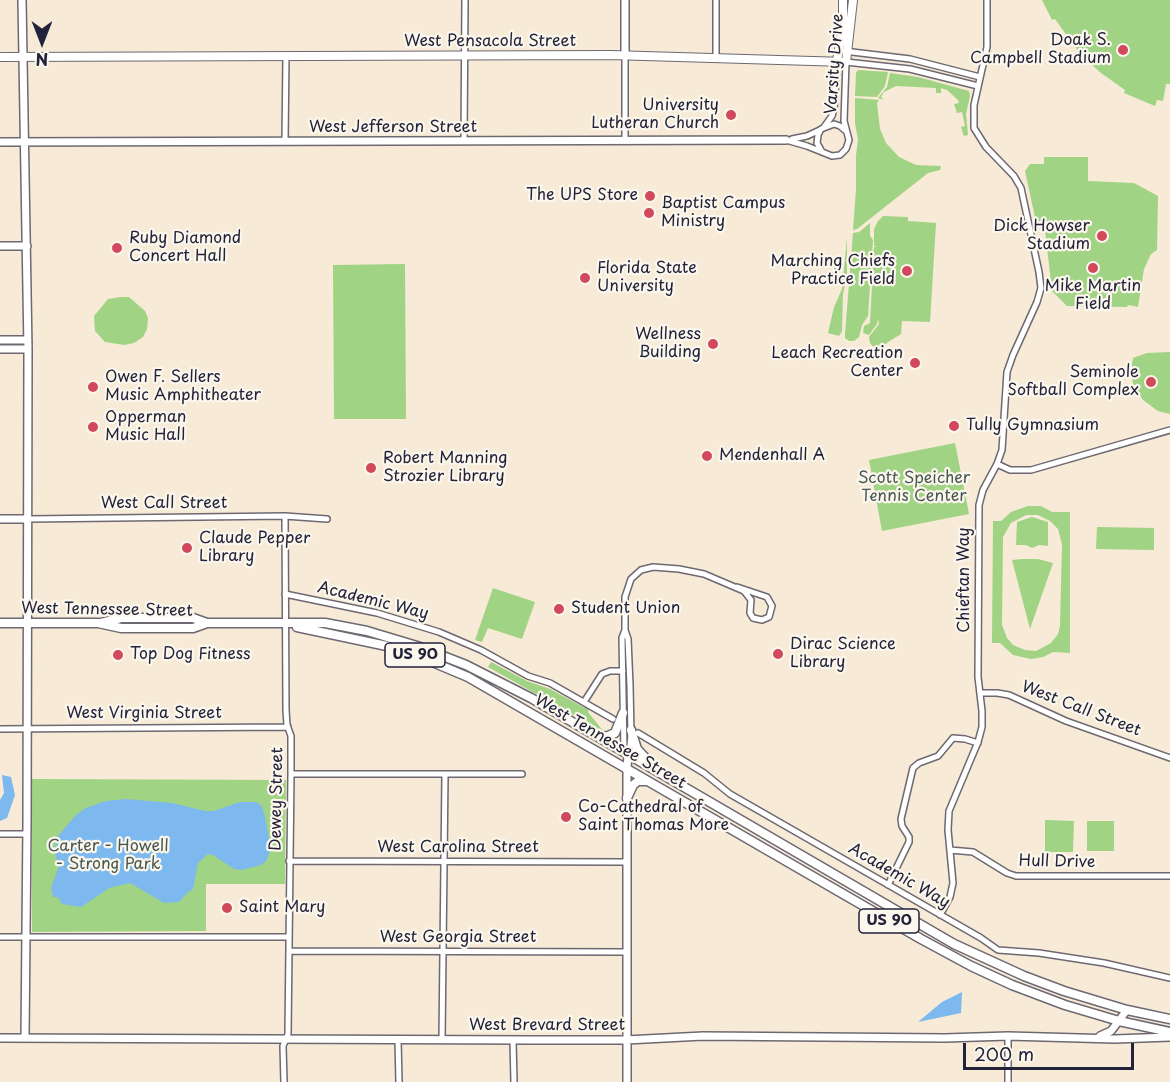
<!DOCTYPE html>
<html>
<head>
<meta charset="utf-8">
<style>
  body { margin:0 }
  #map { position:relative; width:1170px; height:1082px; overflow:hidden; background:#f7ead6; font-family:"Playpen Sans",sans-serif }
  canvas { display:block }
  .north { position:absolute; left:12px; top:12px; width:60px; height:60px; -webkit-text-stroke:4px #fbf7ec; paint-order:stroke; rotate:180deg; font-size:16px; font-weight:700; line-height:24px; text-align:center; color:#22223b }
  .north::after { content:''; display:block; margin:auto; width:21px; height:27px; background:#22223b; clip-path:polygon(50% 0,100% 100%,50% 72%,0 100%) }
  .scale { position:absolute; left:963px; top:1043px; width:171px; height:27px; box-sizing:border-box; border:3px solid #22223b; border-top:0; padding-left:8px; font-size:18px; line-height:21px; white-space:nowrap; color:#22223b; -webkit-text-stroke:4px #fbf7ec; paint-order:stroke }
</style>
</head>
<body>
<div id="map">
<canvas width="1170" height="1082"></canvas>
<div class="north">N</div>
<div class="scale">200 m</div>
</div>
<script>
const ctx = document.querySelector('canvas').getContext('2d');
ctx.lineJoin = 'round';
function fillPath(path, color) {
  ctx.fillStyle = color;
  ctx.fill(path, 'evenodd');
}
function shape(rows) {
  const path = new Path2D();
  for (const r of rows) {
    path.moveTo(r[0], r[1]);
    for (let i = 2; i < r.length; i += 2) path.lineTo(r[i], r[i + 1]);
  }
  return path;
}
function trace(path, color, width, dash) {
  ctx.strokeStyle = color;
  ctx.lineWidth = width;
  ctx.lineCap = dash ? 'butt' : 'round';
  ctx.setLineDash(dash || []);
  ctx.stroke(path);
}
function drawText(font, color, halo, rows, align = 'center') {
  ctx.font = font + ' "Playpen Sans",sans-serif';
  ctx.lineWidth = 4.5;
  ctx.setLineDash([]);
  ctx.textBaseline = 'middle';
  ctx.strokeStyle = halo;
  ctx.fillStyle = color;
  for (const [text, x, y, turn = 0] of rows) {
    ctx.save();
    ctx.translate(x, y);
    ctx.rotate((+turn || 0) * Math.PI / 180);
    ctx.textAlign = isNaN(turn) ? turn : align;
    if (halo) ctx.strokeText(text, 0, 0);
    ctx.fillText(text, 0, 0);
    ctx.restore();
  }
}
const green = shape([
  [1042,0,1170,0,1170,84,1166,84,1163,101,1157,100,1155,106,1124,93,1125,90,1101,73,1081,55,1055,19,1052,20],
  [858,70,888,72,885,86,877,97,855,96,856,73],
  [890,73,918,77,969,91,970,96,966,114,968,135,964,136,961,127,965,126,962,112,957,113,954,104,959,103,958,100,947,90,941,88,941,93,936,93,936,88,896,86,884,92,881,97,884,100,878,98,887,87],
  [855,98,879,100,877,103,880,129,886,143,899,157,916,165,941,166,940,170,928,173,857,229,853,230,856,189,856,155,858,140,855,123],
  [1044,157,1088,157,1088,181,1134,183,1158,196,1157,250,1151,254,1144,269,1138,307,1128,305,1127,307,1067,306,1052,291,1044,221,1036,222,1025,171,1030,164,1044,164],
  [883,216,908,217,908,221,936,223,930,322,902,321,901,334,888,342,866,361,867,355,875,349,870,343,869,337,879,324,878,319,877,324,869,335,863,333,864,326,870,323,874,247,877,246,874,246,874,229,878,221],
  [870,223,870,236,873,240,868,316,862,325,859,337,854,341,849,341,845,338,845,334,853,233,859,232],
  [847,238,847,274,843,294,842,331,839,336,828,333,834,307,842,289],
  [405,264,406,419,334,419,333,265],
  [121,297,129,297,145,311,148,318,147,329,143,337,134,343,124,345,105,342,95,331,94,316,108,299],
  [1170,352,1170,414,1158,411,1143,400,1133,384,1131,371,1133,358,1147,353],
  [955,443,969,514,882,531,869,460],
  [1028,506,1041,506,1052,512,1070,512,1070,653,1053,652,1043,657,1031,659,1013,655,1000,643,992,643,993,521,1001,521,1011,512],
  [1026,515,1038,515,1050,521,1058,529,1062,544,1060,626,1058,634,1051,643,1036,651,1025,650,1013,645,1007,638,1002,625,1003,537,1011,523],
  [1032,517,1048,522,1048,546,1039,545,1032,548,1026,545,1016,545,1017,522],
  [1097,527,1154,528,1154,550,1096,549],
  [1022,559,1038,559,1053,563,1030,629,1012,560],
  [493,588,535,602,522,639,488,628,482,642,475,640],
  [491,662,527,681,550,689,583,707,589,708,588,712,604,732,488,667],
  [32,779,286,780,285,884,206,884,206,931,32,932],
  [1045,820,1074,821,1073,852,1045,852],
  [1087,821,1114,821,1114,851,1087,851]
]);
const water = shape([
  [2,775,11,777,15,795,7,818,0,821,0,800,4,793],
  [126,799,172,803,205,811,214,811,240,802,256,802,262,806,265,817,271,849,266,861,261,865,242,870,234,869,213,855,208,854,198,863,193,889,188,892,179,902,164,903,130,883,109,888,81,907,62,904,58,897,53,897,51,888,59,866,54,851,58,836,76,815,86,808,106,801],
  [962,992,961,1013,918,1022,942,1002]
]);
const minor = shape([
  [716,0,716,59],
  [844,51,910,59,980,77],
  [625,56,625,141],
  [824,127,832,116,834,109,837,61],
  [792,139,807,136,820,130],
  [786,140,807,146,832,156,840,155,846,149,849,140,844,121,846,62,910,69,978,86],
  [285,141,286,56],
  [464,141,465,0],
  [822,152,817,143,818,135,821,129,834,124,840,126,846,131],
  [997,464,1010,470,1031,470,1170,430],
  [28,519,285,516,327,519],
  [285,594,377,613,439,632,481,650,528,676,550,683,613,719],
  [980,693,997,693,1009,695,1066,721,1170,758],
  [584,702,602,674,610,671,623,671],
  [0,729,288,727],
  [638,733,704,773,730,794,981,938,998,950,1039,953,1104,963,1170,978],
  [624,752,622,638,625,630],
  [629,755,631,735,630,685,628,639,625,630,625,597,631,579,641,570,653,567,679,569,704,574,744,591,751,600,750,613,753,618,762,620,769,617,772,606,767,597,737,587],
  [291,774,522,774],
  [0,834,27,834],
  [950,850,973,852,1007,873,1016,876,1170,876],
  [289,861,626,862],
  [888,885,909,842,909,837,902,826,901,819,913,768,919,763,938,756,953,738,965,739,978,743],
  [940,915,950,897,953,883,948,830,949,811,978,742,982,727,982,711,978,677,979,505,983,490,997,464,1002,450,1007,372,1013,355,1037,302,1041,288,1039,272,1021,188,1014,176,986,147,974,128,974,105,987,47,987,0],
  [0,937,289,937],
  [289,951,626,952],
  [398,1040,399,1082],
  [442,1040,445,774],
  [513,1040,514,1082],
  [284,1082,283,1046,288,1034,291,774,291,736,287,725,286,710,285,516],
  [1008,1082,1008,1036]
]);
const tertiary = shape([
  [22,0,28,349,27,825,25,1038],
  [625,56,625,0],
  [0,142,786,140],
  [0,246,27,246],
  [0,340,27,340],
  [0,349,28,349],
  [0,519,28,519],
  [1100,1036,1111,1031,1127,1010],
  [0,1038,530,1040,626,1040,703,1036,945,1038,1008,1036,1115,1039,1170,1037],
  [627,1082,627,768,628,755]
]);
const secondary = shape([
  [0,57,611,55,846,62,853,0],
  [837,61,843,26,843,0]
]);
const primary = shape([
  [0,623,98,623,121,628,193,628,207,623,325,623,367,631,417,646,466,665,531,698,954,944,1024,976,1064,991,1127,1010,1170,1019],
  [101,623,121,618,193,618,207,623],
  [297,627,387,646,430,661,468,677,921,939,971,966,1012,985,1065,1005,1119,1021,1170,1032],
  [631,730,637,749,651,764],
  [599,737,608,736,615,733,623,713],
  [627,798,633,785,638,781,647,781]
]);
const markers = [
  [1123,50,6,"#d1495b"],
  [731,115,6,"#d1495b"],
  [650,196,6,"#d1495b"],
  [649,213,6,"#d1495b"],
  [1102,236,6,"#d1495b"],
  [117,248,6,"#d1495b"],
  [1093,268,6,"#d1495b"],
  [907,271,6,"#d1495b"],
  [585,278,6,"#d1495b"],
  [713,344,6,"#d1495b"],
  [915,363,6,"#d1495b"],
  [1151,382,6,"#d1495b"],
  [93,387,6,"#d1495b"],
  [954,426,6,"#d1495b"],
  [93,427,6,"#d1495b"],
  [707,456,6,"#d1495b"],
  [371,468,6,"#d1495b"],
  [187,548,6,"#d1495b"],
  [559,609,6,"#d1495b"],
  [778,654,6,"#d1495b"],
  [118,655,6,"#d1495b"],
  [566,817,6,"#d1495b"],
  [227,908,6,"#d1495b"]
];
const shields = [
  [415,655,60],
  [889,921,60]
];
const shieldNames = [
  ["US 90",415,655],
  ["US 90",889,921]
];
const poiNames = [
  ["Doak S.",1111,41,"right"],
  ["Campbell Stadium",1111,59,"right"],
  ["University",719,106,"right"],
  ["Lutheran Church",719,124,"right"],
  ["The UPS Store",638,196,"right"],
  ["Baptist Campus",661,204],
  ["Ministry",661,222],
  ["Dick Howser",1090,227,"right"],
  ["Stadium",1090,245,"right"],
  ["Ruby Diamond",129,239],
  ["Concert Hall",129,257],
  ["Marching Chiefs",895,262,"right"],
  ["Practice Field",895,280,"right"],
  ["Florida State",597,269],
  ["University",597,287],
  ["Mike Martin",1093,287,"center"],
  ["Field",1093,305,"center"],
  ["Wellness",701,335,"right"],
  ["Building",701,353,"right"],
  ["Leach Recreation",903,354,"right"],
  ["Center",903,372,"right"],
  ["Seminole",1139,373,"right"],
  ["Softball Complex",1139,391,"right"],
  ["Owen F. Sellers",105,378],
  ["Music Amphitheater",105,396],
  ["Opperman",105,418],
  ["Music Hall",105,436],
  ["Tully Gymnasium",966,426],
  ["Mendenhall A",719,456],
  ["Robert Manning",383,459],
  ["Strozier Library",383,477],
  ["Claude Pepper",199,539],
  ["Library",199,557],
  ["Student Union",571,609],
  ["Dirac Science",790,645],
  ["Library",790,663],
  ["Top Dog Fitness",130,655],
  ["Co-Cathedral of",578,808],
  ["Saint Thomas More",578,826],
  ["Saint Mary",239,908]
];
const streetNames = [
  ["West Pensacola Street",490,42],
  ["Varsity Drive",835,64,-86],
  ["West Jefferson Street",393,128],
  ["West Call Street",164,504],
  ["Chieftan Way",965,580,-90],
  ["Academic Way",373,601,14],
  ["West Tennessee Street",107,610,1],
  ["West Call Street",1081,709,21],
  ["West Virginia Street",144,714],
  ["West Tennessee Street",610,742,30],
  ["Dewey Street",277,799,-89],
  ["West Carolina Street",458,848],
  ["Hull Drive",1057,862,1],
  ["Academic Way",899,876,30],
  ["West Georgia Street",458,938],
  ["West Brevard Street",547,1026]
];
const parkNames = [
  ["Scott Speicher",914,479],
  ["Tennis Center",914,497],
  ["Carter - Howell",108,847],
  ["- Strong Park",108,865]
];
fillPath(green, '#a0d383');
fillPath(water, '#7db9ef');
trace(minor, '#6d6871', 8);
trace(tertiary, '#6d6871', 10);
trace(secondary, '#6d6871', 10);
trace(primary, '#6d6871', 11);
trace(minor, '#fff', 5);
trace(tertiary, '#fff', 7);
trace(secondary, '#fff', 8);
trace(primary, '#fff', 8);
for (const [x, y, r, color] of markers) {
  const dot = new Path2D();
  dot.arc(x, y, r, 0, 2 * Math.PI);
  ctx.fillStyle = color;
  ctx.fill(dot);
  trace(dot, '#fbf7ec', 2);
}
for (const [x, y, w] of shields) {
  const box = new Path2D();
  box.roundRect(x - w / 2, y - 12, w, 24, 4.5);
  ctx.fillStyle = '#fbf7ec';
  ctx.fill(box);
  trace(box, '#22223b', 1.5);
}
drawText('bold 15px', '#22223b', null, shieldNames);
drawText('16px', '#22223b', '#fbf7ec', poiNames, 'left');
drawText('16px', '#22223b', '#fbf7ec', streetNames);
drawText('16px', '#485751', '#fbf7ec', parkNames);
</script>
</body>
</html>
